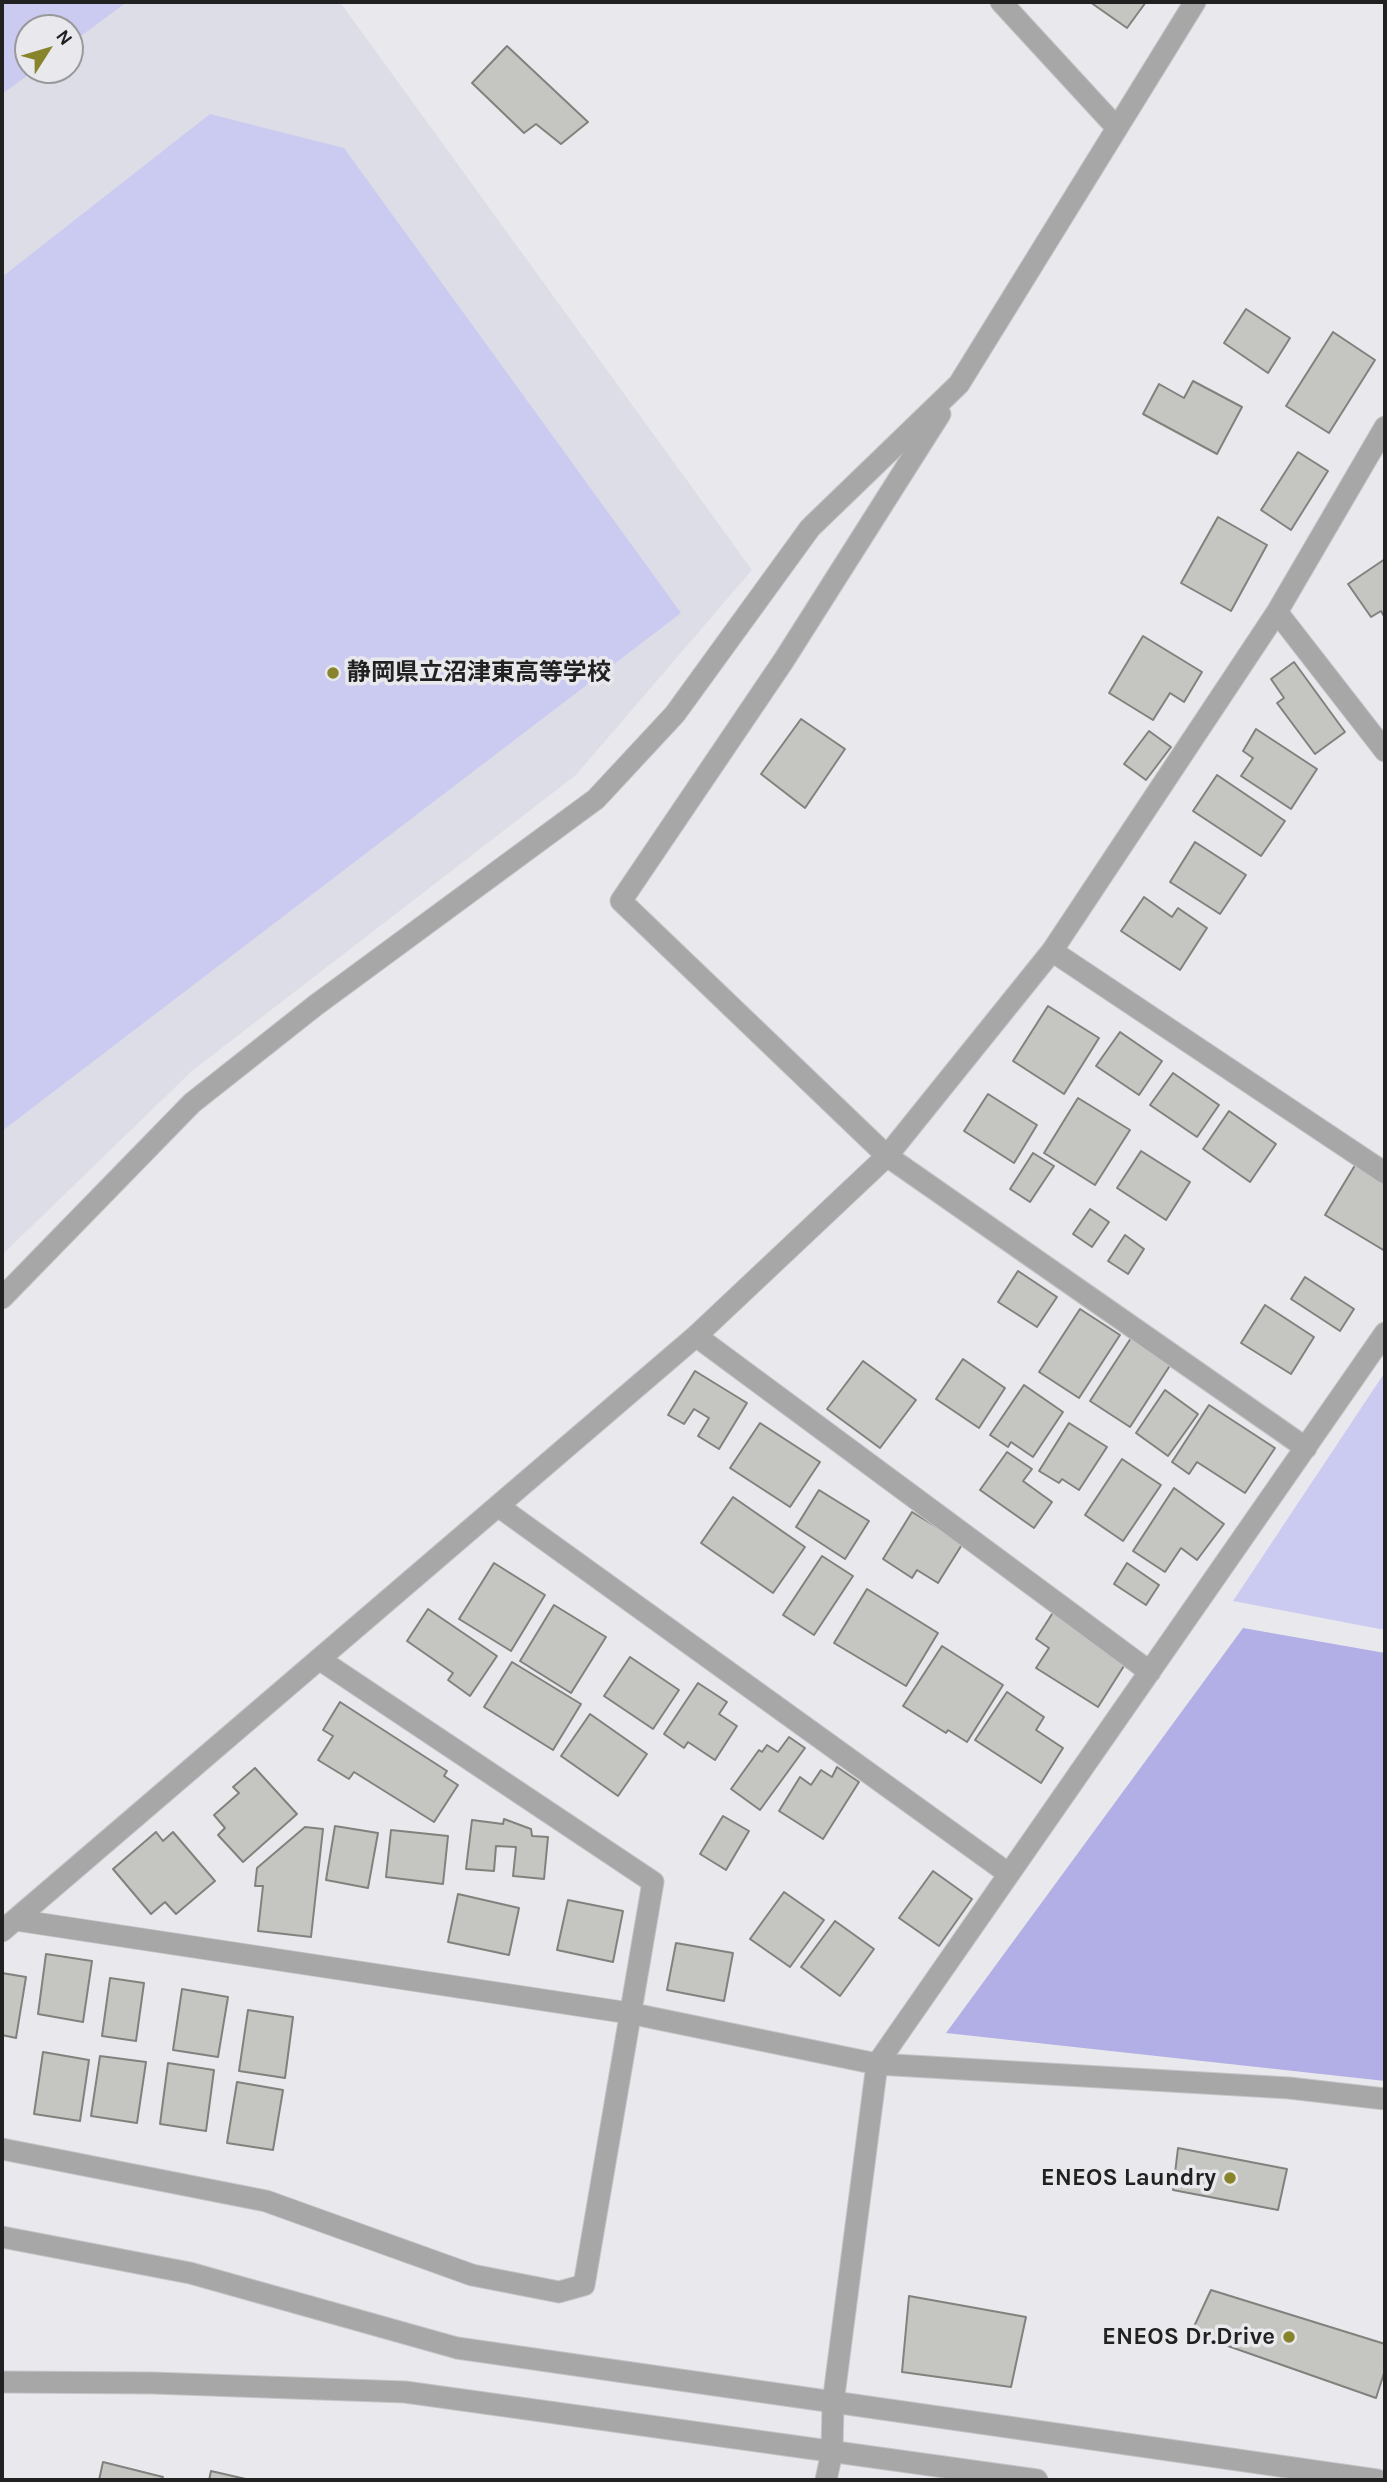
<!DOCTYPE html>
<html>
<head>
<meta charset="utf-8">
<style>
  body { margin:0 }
  #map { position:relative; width:1387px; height:2482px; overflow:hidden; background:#e9e9ed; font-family:Karla,sans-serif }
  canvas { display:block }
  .frame { position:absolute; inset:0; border:4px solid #212122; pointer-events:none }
  .north { position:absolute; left:14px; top:14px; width:70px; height:70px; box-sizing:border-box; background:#e9e9ed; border:2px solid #99999c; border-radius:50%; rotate:53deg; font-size:19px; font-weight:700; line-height:28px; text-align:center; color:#212122 }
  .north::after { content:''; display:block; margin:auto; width:24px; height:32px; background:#88842c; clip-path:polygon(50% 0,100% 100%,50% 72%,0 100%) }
</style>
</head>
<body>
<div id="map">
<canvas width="1387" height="2482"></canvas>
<div class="frame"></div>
<div class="north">N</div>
</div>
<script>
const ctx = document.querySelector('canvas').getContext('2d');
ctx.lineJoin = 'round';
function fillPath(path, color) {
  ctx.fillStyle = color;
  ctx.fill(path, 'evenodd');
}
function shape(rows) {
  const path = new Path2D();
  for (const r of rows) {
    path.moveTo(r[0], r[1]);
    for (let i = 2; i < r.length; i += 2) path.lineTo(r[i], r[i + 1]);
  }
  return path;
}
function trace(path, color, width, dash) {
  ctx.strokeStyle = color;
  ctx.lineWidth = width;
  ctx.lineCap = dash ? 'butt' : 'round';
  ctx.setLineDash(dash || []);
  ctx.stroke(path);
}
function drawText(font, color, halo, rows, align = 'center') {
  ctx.font = font + ' Karla,"Noto Sans JP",sans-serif';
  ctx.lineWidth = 7;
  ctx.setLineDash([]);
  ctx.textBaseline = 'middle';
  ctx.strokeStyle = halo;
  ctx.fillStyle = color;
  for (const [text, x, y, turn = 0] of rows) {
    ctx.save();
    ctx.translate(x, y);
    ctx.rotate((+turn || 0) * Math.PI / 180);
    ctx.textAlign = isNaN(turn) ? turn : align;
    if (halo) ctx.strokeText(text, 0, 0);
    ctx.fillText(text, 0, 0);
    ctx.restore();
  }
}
const built = shape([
  [2,2,340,2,752,570,576,775,192,1071,2,1255],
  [28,28,70,28,70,70,28,70]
]);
const green = shape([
  [2,2,127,2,70,44,70,28,28,28,28,70,35,70,2,94],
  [210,114,344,148,681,613,2,1131,2,277],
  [1385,1372,1385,1630,1233,1601]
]);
const water = shape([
  [1243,1628,1385,1653,1385,2081,946,2033]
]);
const building = shape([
  [1090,2,1146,2,1127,28,1090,2],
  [507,46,588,122,561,144,536,124,524,133,472,83,507,46],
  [1246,309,1290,338,1268,373,1224,343,1246,309],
  [1333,332,1375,360,1329,433,1286,406,1333,332],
  [1193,381,1242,407,1217,454,1143,414,1159,384,1184,398,1193,381],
  [1298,452,1328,471,1291,530,1261,510,1298,452],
  [1218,517,1267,545,1231,611,1181,583,1218,517],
  [1385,559,1385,618,1381,611,1371,617,1348,584,1385,559],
  [1143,636,1202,672,1184,702,1170,693,1153,720,1109,693,1143,636],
  [1294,662,1345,732,1315,754,1277,703,1284,698,1271,679,1294,662],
  [801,719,845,749,805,808,761,774,801,719],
  [1256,729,1317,769,1291,809,1241,776,1253,758,1243,751,1256,729],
  [1149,731,1171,747,1146,780,1124,764,1149,731],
  [1217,775,1285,821,1261,856,1193,811,1217,775],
  [1195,842,1246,875,1220,914,1170,882,1195,842],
  [1144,897,1172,917,1178,908,1207,928,1180,970,1121,931,1144,897],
  [1048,1006,1099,1038,1064,1094,1013,1061,1048,1006],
  [1120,1032,1162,1061,1139,1095,1096,1066,1120,1032],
  [1173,1073,1219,1105,1197,1137,1150,1105,1173,1073],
  [988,1094,1037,1125,1014,1163,964,1131,988,1094],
  [1078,1098,1130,1130,1095,1185,1044,1153,1078,1098],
  [1229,1111,1276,1144,1250,1182,1203,1149,1229,1111],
  [1141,1151,1190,1182,1166,1220,1117,1188,1141,1151],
  [1033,1153,1054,1166,1030,1202,1010,1189,1033,1153],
  [1357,1162,1385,1178,1385,1251,1325,1215,1357,1162],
  [1090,1209,1109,1222,1092,1247,1073,1234,1090,1209],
  [1125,1235,1144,1249,1128,1274,1108,1261,1125,1235],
  [1018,1271,1057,1297,1037,1327,998,1302,1018,1271],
  [1305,1277,1354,1309,1340,1331,1291,1299,1305,1277],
  [1265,1305,1314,1337,1291,1374,1241,1343,1265,1305],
  [1080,1309,1120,1335,1079,1398,1039,1372,1080,1309],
  [1131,1338,1171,1364,1130,1427,1090,1401,1131,1338],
  [963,1359,1005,1388,979,1428,936,1399,963,1359],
  [863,1361,916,1400,880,1448,827,1409,863,1361],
  [695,1371,747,1403,719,1449,698,1436,709,1418,694,1409,684,1424,668,1415,695,1371],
  [1024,1385,1063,1412,1033,1457,1011,1442,1008,1447,990,1435,1024,1385],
  [1165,1390,1198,1414,1168,1456,1136,1433,1165,1390],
  [1209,1405,1275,1448,1245,1493,1197,1462,1189,1474,1172,1462,1209,1405],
  [760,1423,820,1462,790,1507,730,1468,760,1423],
  [1069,1423,1107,1447,1079,1490,1062,1479,1059,1483,1039,1471,1069,1423],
  [1007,1452,1032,1469,1023,1481,1052,1502,1034,1528,980,1490,1007,1452],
  [1122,1459,1161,1485,1123,1541,1085,1515,1122,1459],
  [1174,1488,1224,1524,1197,1560,1181,1548,1165,1572,1133,1551,1174,1488],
  [819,1490,869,1521,845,1559,796,1527,819,1490],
  [733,1497,805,1547,773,1593,701,1543,733,1497],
  [912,1512,963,1543,938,1583,917,1570,912,1578,883,1559,912,1512],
  [822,1556,853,1576,814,1635,783,1615,822,1556],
  [494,1563,545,1595,511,1651,459,1619,494,1563],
  [1127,1563,1159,1585,1146,1605,1114,1584,1127,1563],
  [867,1589,938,1633,906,1686,834,1643,867,1589],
  [554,1605,606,1637,571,1693,520,1661,554,1605],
  [428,1609,497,1656,470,1696,448,1680,453,1673,407,1641,428,1609],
  [1054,1611,1129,1658,1098,1707,1036,1668,1049,1648,1036,1639,1054,1611],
  [942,1646,1003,1685,967,1742,948,1730,946,1733,903,1706,942,1646],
  [630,1657,679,1690,653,1729,604,1696,630,1657],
  [512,1662,581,1704,553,1750,484,1707,512,1662],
  [698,1683,727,1702,719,1714,737,1726,715,1760,688,1742,684,1748,664,1734,698,1683],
  [1007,1692,1044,1717,1036,1730,1063,1748,1041,1783,975,1740,1007,1692],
  [340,1702,447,1771,444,1776,458,1785,434,1822,354,1772,349,1779,318,1760,333,1736,323,1730,340,1702],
  [590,1714,647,1754,618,1796,561,1756,590,1714],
  [789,1737,805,1748,760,1810,731,1789,759,1750,762,1752,767,1745,778,1752,789,1737],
  [837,1767,859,1782,823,1839,779,1811,800,1777,811,1785,821,1770,832,1777,837,1767],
  [255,1768,297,1814,243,1862,218,1835,225,1828,214,1815,239,1793,233,1787,255,1768],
  [723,1816,749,1831,726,1870,700,1854,723,1816],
  [504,1819,531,1829,532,1836,548,1837,544,1879,513,1876,516,1847,496,1846,494,1871,466,1869,472,1820,503,1824,504,1819],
  [335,1826,378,1833,368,1888,326,1880,335,1826],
  [305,1827,323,1829,311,1937,258,1931,263,1886,255,1886,257,1868,305,1827],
  [391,1830,448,1836,443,1884,386,1877,391,1830],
  [156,1832,163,1841,173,1832,215,1881,176,1914,165,1902,151,1914,113,1869,156,1832],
  [933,1871,972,1899,939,1946,899,1918,933,1871],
  [784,1892,824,1920,790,1967,750,1939,784,1892],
  [458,1894,519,1908,509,1955,448,1942,458,1894],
  [568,1900,623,1911,613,1962,557,1950,568,1900],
  [835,1921,874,1949,840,1996,801,1967,835,1921],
  [676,1943,733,1953,724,2001,667,1990,676,1943],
  [46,1954,92,1961,83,2022,38,2014,46,1954],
  [2,1973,26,1977,16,2038,2,2035,2,1973],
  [110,1978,144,1983,136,2041,102,2036,110,1978],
  [182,1989,228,1997,218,2057,173,2050,182,1989],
  [248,2010,293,2017,285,2078,239,2071,248,2010],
  [43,2052,89,2060,80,2121,34,2114,43,2052],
  [100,2056,146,2062,137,2123,91,2116,100,2056],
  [168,2063,214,2070,206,2131,160,2124,168,2063],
  [237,2082,283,2090,273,2150,227,2143,237,2082],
  [1178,2148,1287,2169,1278,2210,1173,2190,1178,2148],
  [1211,2290,1385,2344,1385,2370,1376,2398,1191,2333,1211,2290],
  [909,2296,1026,2317,1011,2387,902,2372,909,2296],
  [103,2462,163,2477,162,2480,99,2480,103,2462],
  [211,2471,250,2480,209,2480,211,2471]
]);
const minor = shape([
  [1001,2,1117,128],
  [940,414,784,660,621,901,887,1156,1306,1448],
  [1277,612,1385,751],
  [1052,951,1385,1173],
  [2,1298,192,1103,316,1005,596,799,675,714,810,528,959,384,1195,2],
  [696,1336,1150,1672],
  [498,1506,1009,1874],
  [16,1920,629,2013,877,2064,1289,2088,1385,2099],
  [2,1931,696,1336,887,1156,1052,951,1277,612,1385,427],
  [2,2149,266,2201,472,2275,559,2292,584,2285,653,1882,319,1659],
  [826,2480,832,2452,833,2403,877,2064,1385,1333]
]);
const tertiary = shape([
  [2,2237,190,2273,457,2348,1377,2480],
  [2,2382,153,2383,405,2392,1037,2480]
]);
const markers = [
  [333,673,7,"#88842c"],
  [1230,2178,7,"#88842c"],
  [1289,2337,7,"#88842c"]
];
const poiNames = [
  ["静岡県立沼津東高等学校",347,673,"left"],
  ["ENEOS Laundry",1216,2178],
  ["ENEOS Dr.Drive",1275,2337]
];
fillPath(built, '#dddde8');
fillPath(green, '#cbcbf1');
fillPath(water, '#b1afe5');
fillPath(building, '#c5c5c1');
trace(building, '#81817e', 2);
trace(minor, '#c5c5c8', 23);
trace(tertiary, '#c5c5c8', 23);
trace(minor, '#a7a7a8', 21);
trace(tertiary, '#a7a7a8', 21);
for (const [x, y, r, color] of markers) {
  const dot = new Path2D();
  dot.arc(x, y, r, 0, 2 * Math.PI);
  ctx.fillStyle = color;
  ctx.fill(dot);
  trace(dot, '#e9e9ed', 2.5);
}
drawText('bold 24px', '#212122', '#e9e9ed', poiNames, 'right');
</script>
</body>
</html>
